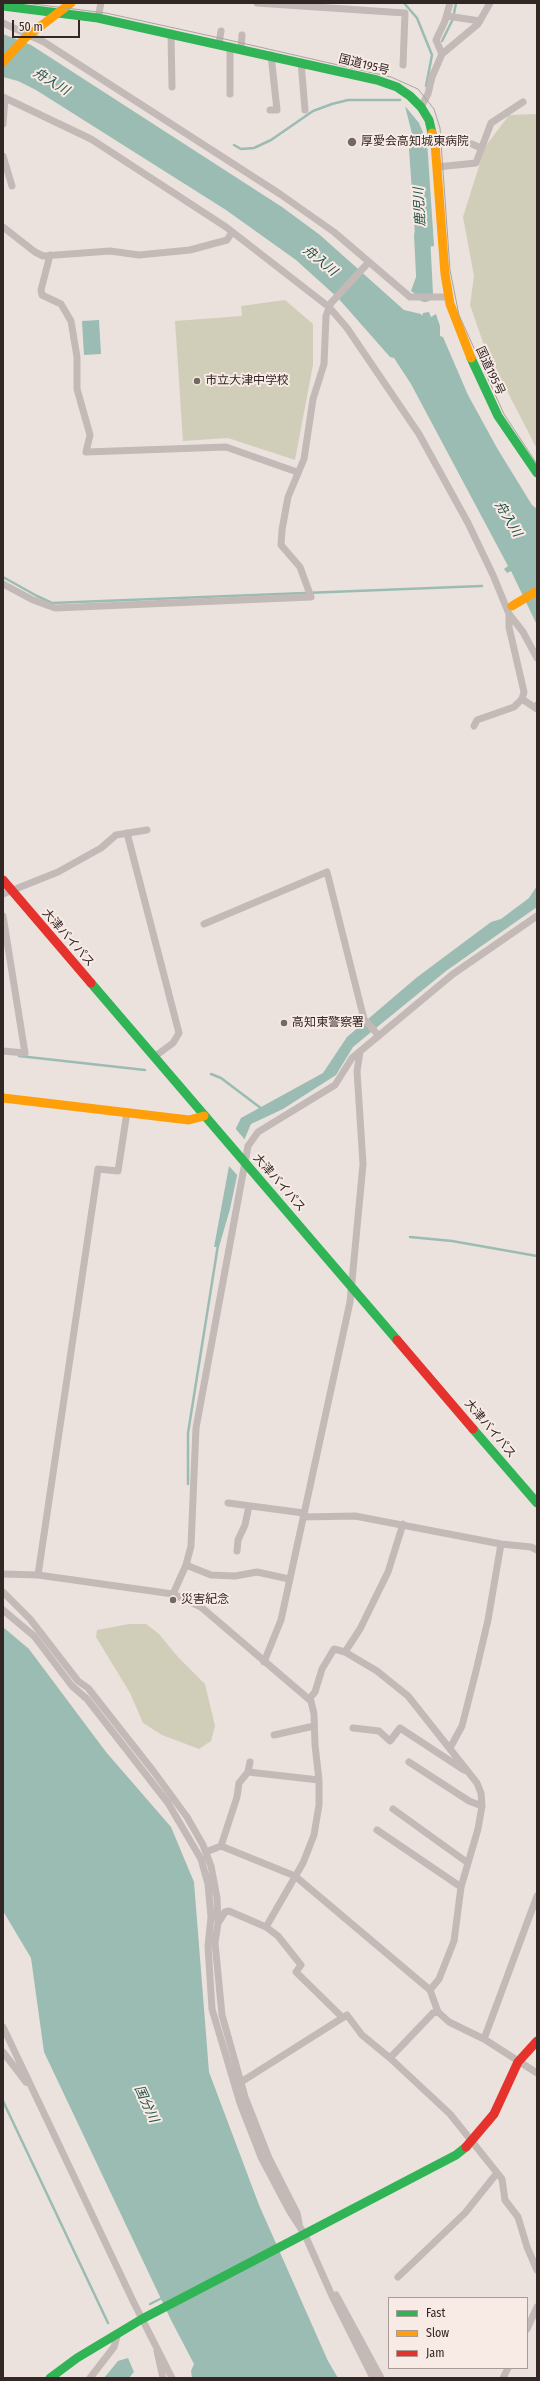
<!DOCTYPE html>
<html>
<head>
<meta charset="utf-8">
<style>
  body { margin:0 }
  #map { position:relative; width:540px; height:2381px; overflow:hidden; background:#ebe2de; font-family:"Fira Sans Condensed",sans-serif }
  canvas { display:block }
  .frame { position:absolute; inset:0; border:4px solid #332726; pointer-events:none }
  .legend { position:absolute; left:388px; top:2297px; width:140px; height:72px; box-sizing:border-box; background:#f8eae4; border:1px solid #a99c98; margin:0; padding:5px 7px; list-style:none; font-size:12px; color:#332726 }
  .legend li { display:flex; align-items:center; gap:8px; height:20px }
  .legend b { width:20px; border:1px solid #a99c98 }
  .scale { position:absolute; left:12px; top:20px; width:68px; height:18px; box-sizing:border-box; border:2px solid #332726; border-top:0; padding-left:5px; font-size:12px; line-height:14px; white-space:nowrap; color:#332726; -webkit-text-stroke:3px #f8eae4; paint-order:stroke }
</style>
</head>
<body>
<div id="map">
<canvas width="540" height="2381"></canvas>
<div class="frame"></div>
<ul class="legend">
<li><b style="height:5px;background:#30b455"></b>Fast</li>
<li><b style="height:5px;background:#ff9f0a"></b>Slow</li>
<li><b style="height:5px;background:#e5322d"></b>Jam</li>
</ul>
<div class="scale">50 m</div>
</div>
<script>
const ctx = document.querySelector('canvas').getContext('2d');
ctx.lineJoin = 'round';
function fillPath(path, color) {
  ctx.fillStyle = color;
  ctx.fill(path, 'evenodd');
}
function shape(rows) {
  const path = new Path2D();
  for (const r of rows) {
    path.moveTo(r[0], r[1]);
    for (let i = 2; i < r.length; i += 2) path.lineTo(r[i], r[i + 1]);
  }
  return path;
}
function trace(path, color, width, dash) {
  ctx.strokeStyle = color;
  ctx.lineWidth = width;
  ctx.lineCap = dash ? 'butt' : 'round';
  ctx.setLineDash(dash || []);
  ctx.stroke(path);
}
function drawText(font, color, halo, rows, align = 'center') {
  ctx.font = font + ' "Fira Sans Condensed","Noto Sans JP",sans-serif';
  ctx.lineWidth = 4;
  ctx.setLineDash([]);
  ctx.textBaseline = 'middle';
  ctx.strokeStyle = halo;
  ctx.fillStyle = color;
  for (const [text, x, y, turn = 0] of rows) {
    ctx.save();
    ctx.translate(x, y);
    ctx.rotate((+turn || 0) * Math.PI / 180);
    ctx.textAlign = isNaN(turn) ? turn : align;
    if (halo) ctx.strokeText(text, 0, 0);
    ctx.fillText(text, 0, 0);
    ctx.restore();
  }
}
const green = shape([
  [537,114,537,449,485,348,470,305,474,276,463,217,485,147,509,115],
  [285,300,313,324,313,365,295,460,228,438,183,441,175,321,242,316,241,306],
  [129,1624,146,1624,159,1634,178,1657,205,1684,215,1726,211,1741,199,1749,162,1735,143,1723,130,1693,96,1637,97,1630]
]);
const water = shape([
  [3,34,31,45,282,207,320,235,404,310,421,314,422,316,423,313,429,312,431,317,436,314,440,326,440,336,443,337,468,395,497,448,532,505,537,509,537,625,511,571,507,573,504,569,508,566,411,384,394,358,390,357,338,298,296,260,226,210,36,90,18,81,3,77],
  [405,106,419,123,427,142,428,155,434,246,422,248,424,283,432,283,429,294,417,295,411,291,416,277,417,263,409,149,412,134],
  [99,320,101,354,84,355,82,321],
  [537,886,537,907,446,971,376,1028,353,1047,336,1075,283,1109,251,1124,245,1138,230,1209,219,1247,214,1247,236,1128,241,1118,323,1073,347,1037,416,978,491,922,501,919,529,898],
  [3,1627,29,1649,106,1752,171,1827,194,1882,209,2072,259,2205,328,2361,338,2378,192,2378,191,2371,194,2364,171,2320,44,2052,31,1958,3,1911],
  [128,2358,134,2372,129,2378,104,2378,118,2361]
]);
const pier = shape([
  [234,1127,246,1141,239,1177,228,1165]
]);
const stream = shape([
  [404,3,417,18,432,55,426,86],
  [442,41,453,19,456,3],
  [234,145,241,149,254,148,271,140,313,111,332,104,348,100,400,100],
  [3,577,37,596,52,603,482,586],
  [536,703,537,703],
  [19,1056,145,1070],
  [211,1074,221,1078,262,1109],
  [410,1237,452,1241,537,1256],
  [188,1484,188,1433,218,1245],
  [3,2101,108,2323],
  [150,2304,162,2298]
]);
const river = shape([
  [422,235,425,294]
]);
const street = shape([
  [257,3,405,13,403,65],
  [447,16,480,21],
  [98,18,101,3],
  [3,23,44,42,280,194,334,232,410,297,449,297],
  [171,33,172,87],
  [219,44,221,31],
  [230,46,230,94],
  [241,49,242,35],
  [442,54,478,24,490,3],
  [301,62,305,110],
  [3,97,91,139,226,227,329,307,347,328,419,434,468,523,493,575,509,614,523,632,537,658],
  [421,107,428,94,432,77,442,54,436,40,445,21,450,3],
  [270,110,277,110,271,55],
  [3,124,5,98],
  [472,144,481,148],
  [3,156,12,186],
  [437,167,476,163,491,123,523,102],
  [3,227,35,252,43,256,110,251,139,255,190,250,227,240,232,232],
  [50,255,41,290,42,295,61,304,71,321,77,357,77,389,90,435,86,452,226,447,297,472],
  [3,584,33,600,55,608,311,597,300,567,281,545,282,530,288,497,304,459,313,399,324,364,326,316,331,303,368,263],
  [522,699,537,709],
  [474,726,477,720,514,707,522,699,524,692,509,627,509,614],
  [127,833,179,1033,173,1043,154,1057],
  [3,894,58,872,101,848,116,835,147,830],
  [3,916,25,1053,3,1051],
  [204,924,327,872,364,1019,379,1036],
  [228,1503,304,1513],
  [303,1517,355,1516,501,1544,531,1547,537,1550],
  [403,1524,388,1572,360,1629,345,1652,377,1671,408,1696,477,1783,481,1793,482,1806,478,1829,461,1887,454,1941,439,1979,430,1990],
  [237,1551,238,1540,245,1525,249,1506],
  [186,1565,211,1575,235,1576,257,1572,289,1579],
  [3,1574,38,1575,173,1594,201,1607,311,1701,314,1714,315,1745,319,1780,319,1805,314,1835,303,1863,266,1927,229,1911,225,1912,218,1923],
  [38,1575,98,1169,118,1171,127,1112],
  [3,1592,30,1619,78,1681,88,1688,154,1772,187,1817,203,1845,211,1866,217,1898,218,1923,215,1943,222,2015,245,2097,269,2158,297,2213,299,2223],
  [173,1594,186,1565,191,1546,196,1428,248,1146,258,1132,335,1085,352,1058,453,974,537,916],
  [3,1610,34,1636,72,1686,87,1699,168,1803,201,1859,208,1884,211,1917,208,1946,212,2009,240,2103,261,2157,289,2210,305,2235,333,2298,373,2378],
  [264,1662,281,1620,350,1302,363,1164,357,1071,360,1052],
  [309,1699,315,1692,322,1669,334,1649,345,1652],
  [353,1728,379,1731,390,1741,400,1728,464,1770],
  [274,1735,314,1726],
  [450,1748,462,1726,476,1671,488,1620,501,1544],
  [409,1762,469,1801,482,1806],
  [248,1772,319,1780],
  [393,1809,468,1863],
  [377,1830,461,1887],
  [221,1846,237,1797,239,1783,248,1772,250,1762],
  [206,1852,221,1846,295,1876,430,1990,438,2012,449,2022,484,2039,537,2073],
  [266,1927,278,1936,301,1965,296,1972,342,2017],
  [3,2027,134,2303,172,2378],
  [484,2039,537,1896],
  [3,2052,26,2082],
  [390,2058,433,2013,438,2012],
  [241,2082,347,2015,362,2035,390,2058,450,2114,502,2179,505,2200,518,2217,527,2247,537,2270],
  [398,2277,465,2213,497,2173],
  [336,2295,381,2378],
  [527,2329,537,2307],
  [157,2351,163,2378],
  [90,2378,114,2347,118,2333],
  [503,2378,508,2368]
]);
const fast = shape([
  [3,6,98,18,377,80,397,87,410,96,421,107,429,120,432,133],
  [471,358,498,416,537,473],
  [91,983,397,1340],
  [473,1429,537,1503],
  [50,2378,77,2358,142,2319,456,2155,466,2147]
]);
const slow = shape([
  [3,62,25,38,71,3],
  [432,133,435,143,445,274,450,304,471,358],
  [512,606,537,591],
  [3,1098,189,1120,204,1116]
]);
const jam = shape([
  [3,880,91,983],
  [397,1340,473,1429],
  [466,2147,494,2114,518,2062,537,2041]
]);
const tram = shape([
  [25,3,106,13,220,38,391,77,418,89,434,109,440,128,450,270,459,315,504,414,537,464]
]);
const markers = [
  [352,142,5,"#736866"],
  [197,381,4,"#736866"],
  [284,1023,4,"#736866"],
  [173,1600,4,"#736866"]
];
const streetNames = [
  ["国道195号",364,65,14],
  ["国道195号",490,371,65],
  ["大津バイパス",68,938,49],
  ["大津バイパス",279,1183,49],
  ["大津バイパス",490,1429,50]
];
const poiNames = [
  ["厚愛会高知城東病院",361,142],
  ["市立大津中学校",205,381],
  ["高知東警察署",292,1023],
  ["災害紀念",181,1600]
];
const waterNames = [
  ["舟入川",51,82,31],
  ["鹿児川",420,207,-93],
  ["舟入川",320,261,39],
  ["舟入川",508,519,59],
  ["国分川",146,2104,65]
];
fillPath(green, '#d0ceb9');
fillPath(water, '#9bbcb3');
fillPath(pier, '#ebe2de');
trace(stream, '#9bbcb3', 2.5);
trace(river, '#9bbcb3', 16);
trace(street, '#c3bab7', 7);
trace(fast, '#30b455', 9);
trace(slow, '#ff9f0a', 9);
trace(jam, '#e5322d', 9);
trace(tram, '#aba3a1', 1);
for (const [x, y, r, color] of markers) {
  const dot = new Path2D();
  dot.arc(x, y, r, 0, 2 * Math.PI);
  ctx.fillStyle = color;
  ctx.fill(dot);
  trace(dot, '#f8eae4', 1.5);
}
drawText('12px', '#332726', '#f8eae4', streetNames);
drawText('12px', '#332726', '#f8eae4', poiNames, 'left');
drawText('italic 13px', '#1e5249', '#f8eae4', waterNames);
</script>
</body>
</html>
